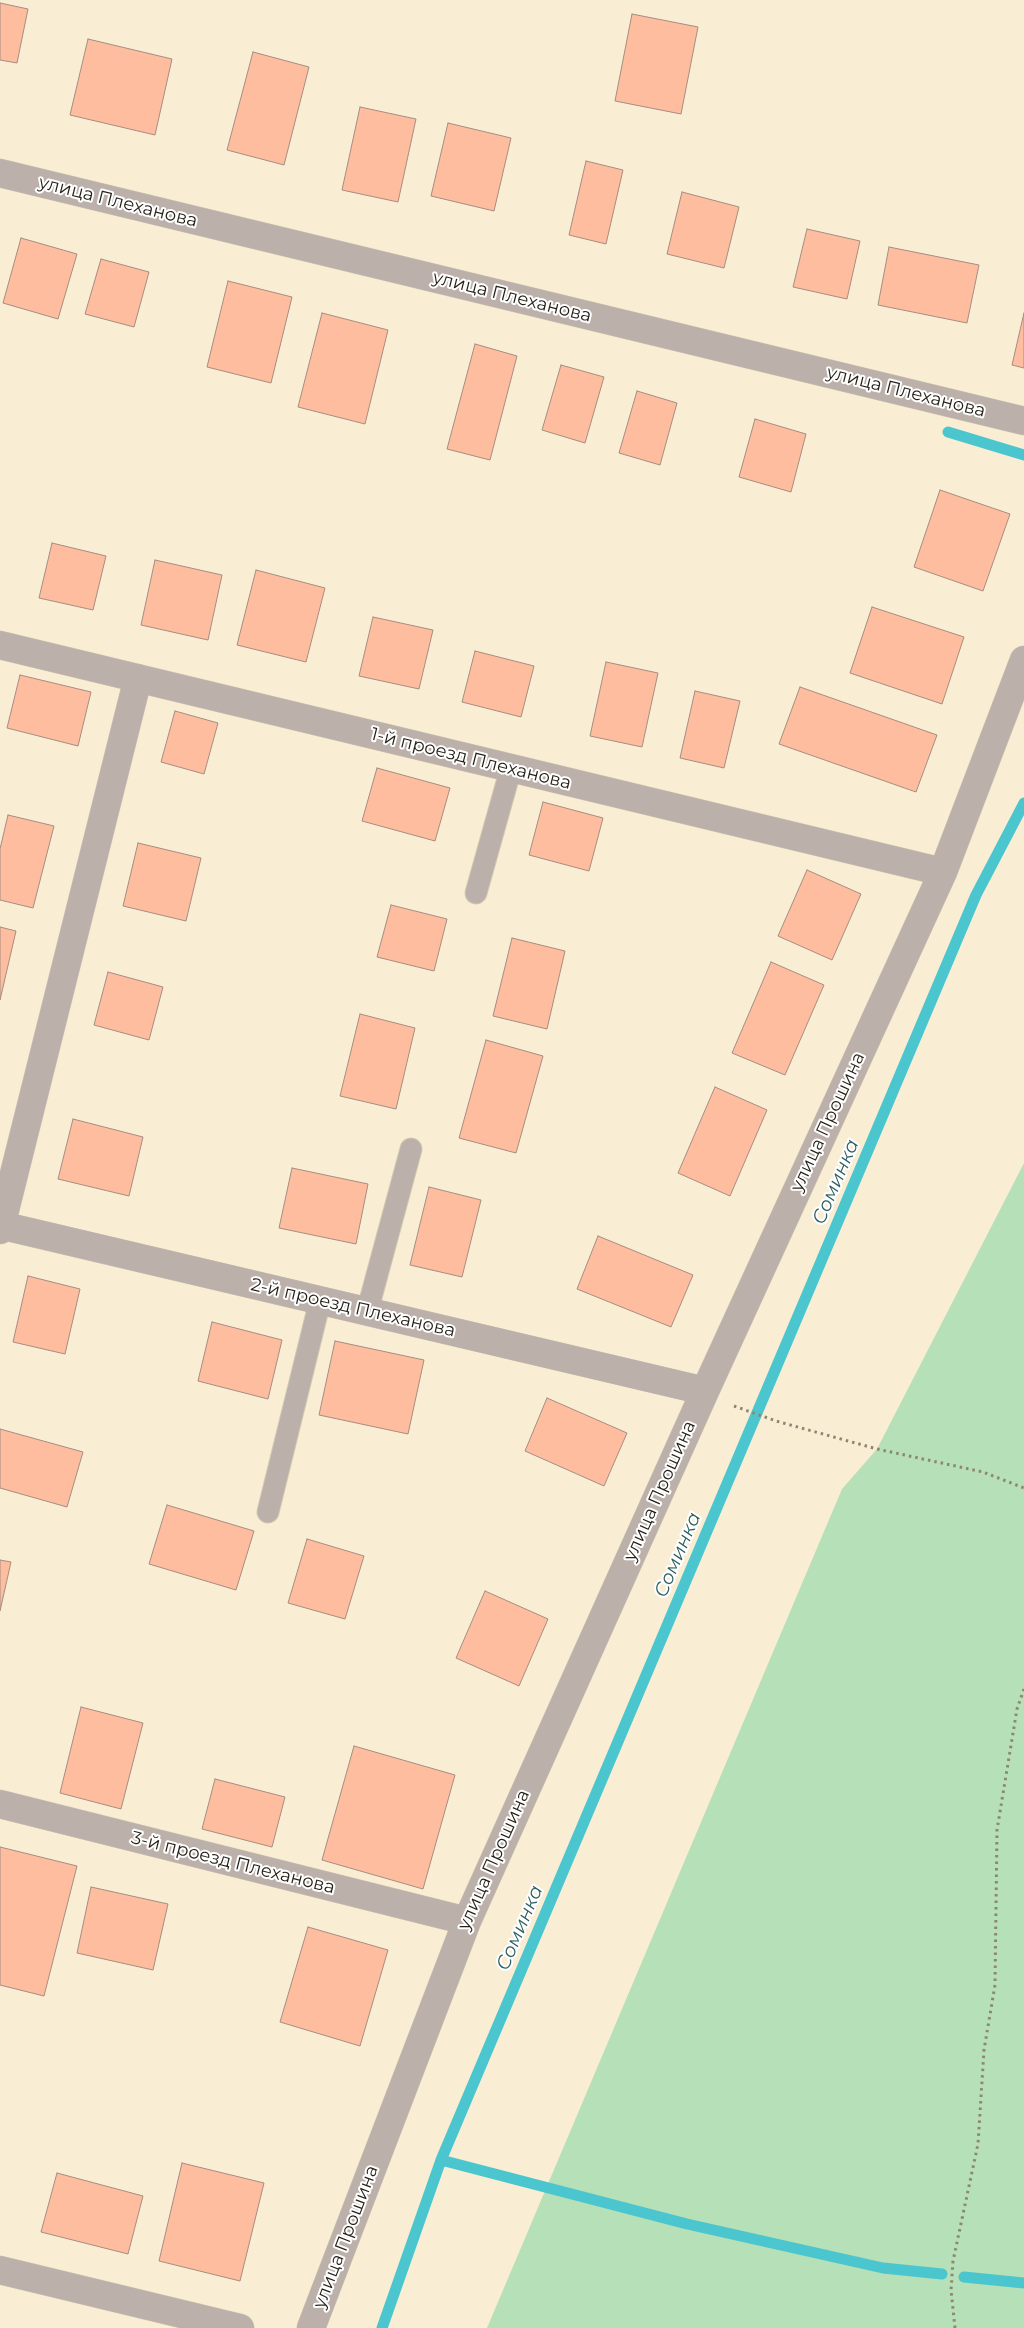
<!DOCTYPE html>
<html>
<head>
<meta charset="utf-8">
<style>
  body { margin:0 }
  canvas { display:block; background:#f9edd4 }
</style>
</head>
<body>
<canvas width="1024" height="2328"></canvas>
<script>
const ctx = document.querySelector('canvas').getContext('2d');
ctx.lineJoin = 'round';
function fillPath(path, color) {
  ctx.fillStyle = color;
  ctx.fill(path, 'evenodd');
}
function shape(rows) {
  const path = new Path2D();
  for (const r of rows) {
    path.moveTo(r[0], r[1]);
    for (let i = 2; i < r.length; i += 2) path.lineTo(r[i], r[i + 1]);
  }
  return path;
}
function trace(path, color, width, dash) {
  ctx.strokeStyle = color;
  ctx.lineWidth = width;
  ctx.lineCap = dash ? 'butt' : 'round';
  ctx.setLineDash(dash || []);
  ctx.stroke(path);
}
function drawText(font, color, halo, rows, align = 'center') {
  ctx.font = font + ' Montserrat,sans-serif';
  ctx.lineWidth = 4;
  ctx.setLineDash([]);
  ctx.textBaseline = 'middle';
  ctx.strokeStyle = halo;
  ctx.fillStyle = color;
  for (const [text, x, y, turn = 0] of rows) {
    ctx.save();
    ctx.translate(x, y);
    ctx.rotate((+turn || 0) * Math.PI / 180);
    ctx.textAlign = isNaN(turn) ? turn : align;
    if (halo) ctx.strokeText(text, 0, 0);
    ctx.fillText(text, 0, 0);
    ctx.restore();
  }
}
const green = shape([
  [1024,1163,1024,2328,487,2328,842,1489,877,1449]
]);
const stream = shape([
  [948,432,1024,455],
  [441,2160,687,2224,883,2268,942,2274],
  [964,2277,1024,2283],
  [382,2328,441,2160,976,895,1024,803]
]);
const building = shape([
  [0,3,28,9,17,63,0,60,0,3],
  [632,14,698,27,681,114,615,101,632,14],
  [88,39,172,59,155,135,70,115,88,39],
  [253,52,309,67,284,165,227,150,253,52],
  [360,107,416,119,398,202,342,190,360,107],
  [448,123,511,138,494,211,431,196,448,123],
  [586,161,623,170,606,244,569,235,586,161],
  [682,192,739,207,724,268,667,254,682,192],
  [807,229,860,241,847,299,793,287,807,229],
  [21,238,77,254,58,319,3,303,21,238],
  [889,247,979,265,967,323,878,305,889,247],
  [101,259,149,272,134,327,85,314,101,259],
  [228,281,292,297,271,383,207,367,228,281],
  [322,313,388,330,365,424,298,407,322,313],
  [1024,313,1024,368,1012,365,1024,313],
  [475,344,517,356,490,460,447,449,475,344],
  [561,365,604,377,585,443,542,430,561,365],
  [637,391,677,403,660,465,619,453,637,391],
  [755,419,806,434,791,492,739,477,755,419],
  [940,490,1010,514,983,591,914,567,940,490],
  [52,543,106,556,93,610,39,598,52,543],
  [155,560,222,575,208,640,141,625,155,560],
  [256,570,325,588,306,662,237,645,256,570],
  [872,607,964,637,942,704,850,673,872,607],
  [373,617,433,630,419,689,359,676,373,617],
  [475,651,534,666,521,717,462,702,475,651],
  [606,662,658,673,642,747,590,736,606,662],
  [20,675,91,692,78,746,7,728,20,675],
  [800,687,937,735,916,792,779,744,800,687],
  [695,691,740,701,724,768,680,758,695,691],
  [175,711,218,723,204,774,161,762,175,711],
  [377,768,450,788,435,841,362,821,377,768],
  [543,802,603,818,589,871,529,855,543,802],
  [8,815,54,826,33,908,0,900,0,849,8,815],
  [138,843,201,858,186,921,123,906,138,843],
  [807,870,861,894,832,960,778,936,807,870],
  [391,905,447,919,434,971,377,957,391,905],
  [0,927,16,931,0,1000,0,927],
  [512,938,565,951,547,1029,493,1016,512,938],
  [771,962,824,985,785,1075,732,1053,771,962],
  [108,972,163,987,149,1040,94,1025,108,972],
  [360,1014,415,1028,396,1109,340,1096,360,1014],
  [486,1040,543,1056,516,1153,459,1138,486,1040],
  [715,1087,767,1110,730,1196,678,1173,715,1087],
  [73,1119,143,1137,129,1196,58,1179,73,1119],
  [292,1168,368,1184,356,1244,279,1228,292,1168],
  [429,1187,481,1200,462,1277,410,1265,429,1187],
  [598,1236,693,1275,671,1327,577,1289,598,1236],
  [28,1276,80,1289,65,1354,13,1342,28,1276],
  [212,1322,282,1340,268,1399,198,1381,212,1322],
  [335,1341,424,1360,408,1434,319,1415,335,1341],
  [547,1398,627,1433,604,1486,525,1451,547,1398],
  [0,1429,83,1452,67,1507,0,1488,0,1429],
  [167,1505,254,1531,236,1590,149,1564,167,1505],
  [307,1539,364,1556,345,1619,288,1603,307,1539],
  [0,1560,11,1562,0,1611,0,1560],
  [485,1591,548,1619,519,1686,456,1658,485,1591],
  [81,1707,143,1723,121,1809,60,1793,81,1707],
  [354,1746,455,1775,423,1889,322,1860,354,1746],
  [215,1779,285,1797,272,1847,202,1829,215,1779],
  [0,1847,77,1866,44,1996,0,1985,0,1847],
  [91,1887,168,1904,153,1970,77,1953,91,1887],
  [308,1927,388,1950,360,2046,280,2022,308,1927],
  [182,2163,264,2183,240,2281,159,2261,182,2163],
  [57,2173,143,2196,128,2254,41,2232,57,2173]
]);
const path = shape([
  [734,1406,776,1421,877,1449,983,1472,1024,1488],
  [955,2328,951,2290,953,2261,978,2144,984,2050,995,1985,997,1830,1017,1709,1024,1689]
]);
const lane = shape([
  [476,893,511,768],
  [367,1312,411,1149],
  [268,1512,320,1301]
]);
const street = shape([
  [0,173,1024,421],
  [0,645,943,872],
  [0,1225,705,1391],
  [0,1230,138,678],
  [0,1804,467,1921],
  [0,2270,240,2328],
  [311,2328,467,1921,705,1391,943,872,1024,660]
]);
const streetNames = [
  ["улица Плеханова",118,202,14],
  ["улица Плеханова",512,297,14],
  ["улица Плеханова",906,392,14],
  ["1-й проезд Плеханова",471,759,14],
  ["улица Прошина",828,1122,-65],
  ["2-й проезд Плеханова",353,1308,13],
  ["улица Прошина",660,1491,-66],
  ["улица Прошина",494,1860,-66],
  ["3-й проезд Плеханова",233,1863,14],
  ["улица Прошина",346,2237,-69]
];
const waterNames = [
  ["Соминка",836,1182,-67],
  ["Соминка",678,1555,-67],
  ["Соминка",520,1928,-67]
];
fillPath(green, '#b6e0b7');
trace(stream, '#4bc6ce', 11);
fillPath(building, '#fdbd9e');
trace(building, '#a68d81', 1);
trace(lane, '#d2c8b2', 23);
trace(street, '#d2c8b2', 29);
trace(path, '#8e8675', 3, [2.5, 4]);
trace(lane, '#bcb0ab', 21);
trace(street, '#bcb0ab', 28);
drawText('18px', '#231f16', '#fff', streetNames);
drawText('italic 19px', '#2e6164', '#fff', waterNames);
</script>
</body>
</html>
